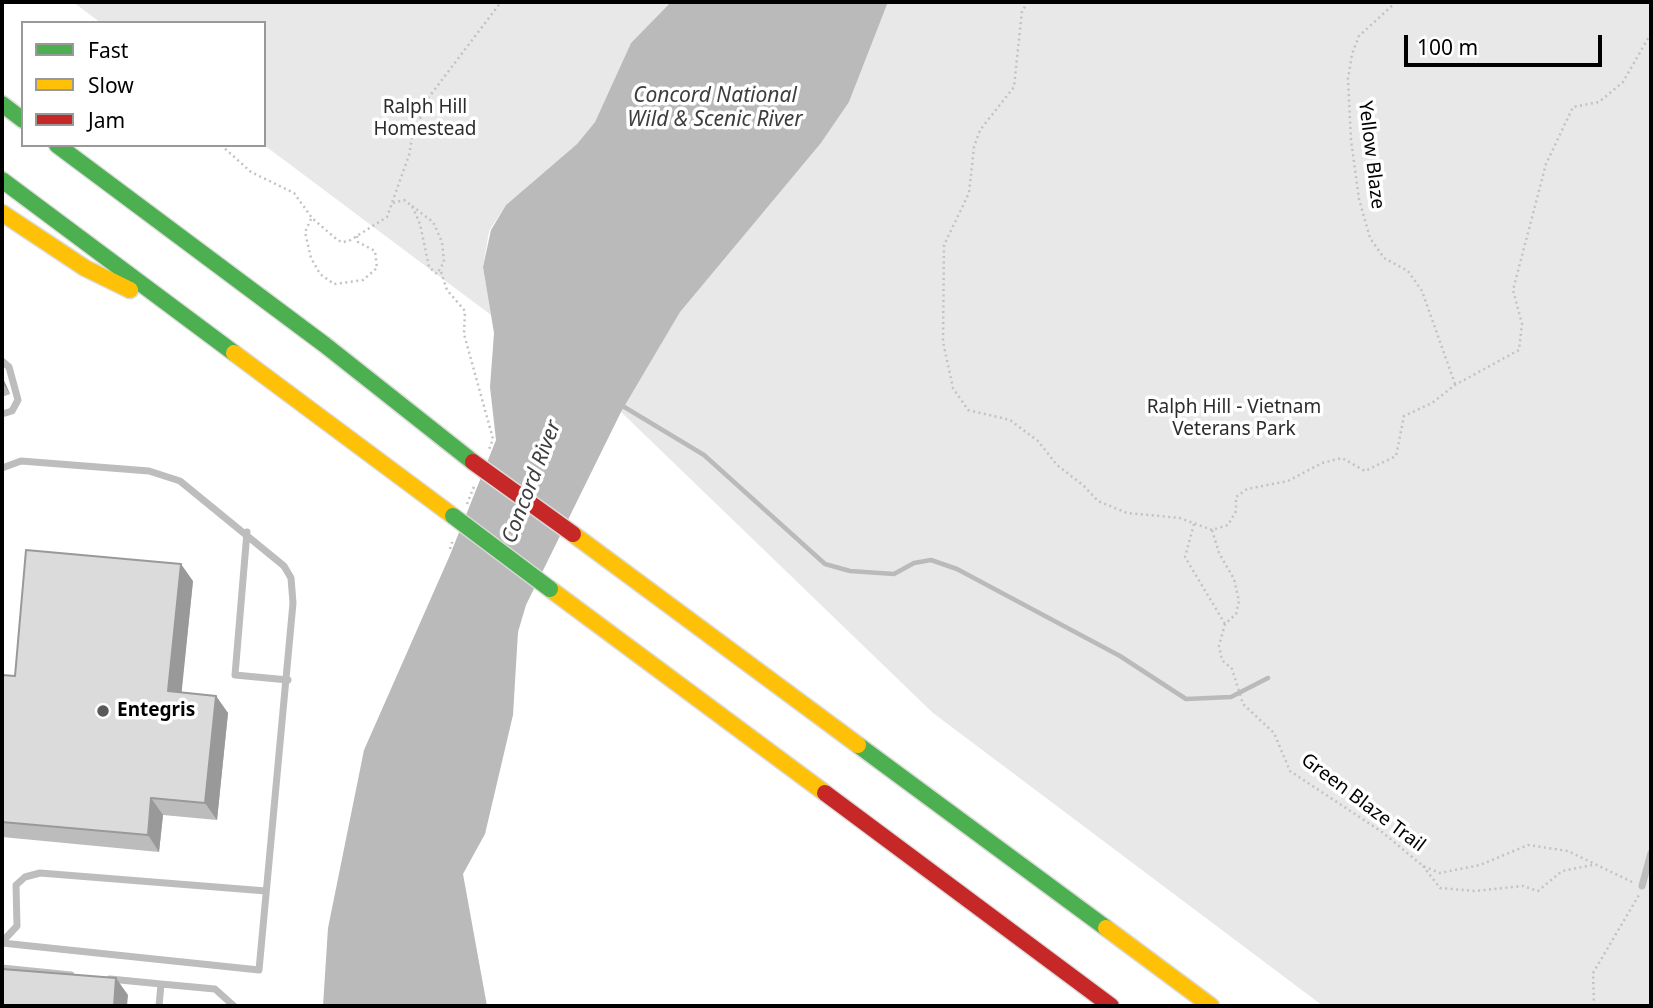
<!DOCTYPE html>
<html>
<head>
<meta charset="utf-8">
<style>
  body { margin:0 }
  #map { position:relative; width:1653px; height:1008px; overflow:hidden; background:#fff; font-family:"Noto Sans",sans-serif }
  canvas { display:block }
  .frame { position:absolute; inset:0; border:4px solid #000; pointer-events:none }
  .legend { position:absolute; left:21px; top:21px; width:245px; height:126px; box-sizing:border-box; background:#fff; border:2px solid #999; margin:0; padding:9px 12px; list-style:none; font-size:21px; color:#000 }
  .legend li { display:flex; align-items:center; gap:14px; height:35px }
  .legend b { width:35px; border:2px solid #999 }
  .scale { position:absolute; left:1404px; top:35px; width:198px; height:32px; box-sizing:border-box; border:4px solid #000; border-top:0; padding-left:9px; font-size:21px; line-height:24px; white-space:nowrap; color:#000; -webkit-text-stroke:5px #fff; paint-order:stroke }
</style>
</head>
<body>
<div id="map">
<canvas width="1653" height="1008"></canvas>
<div class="frame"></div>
<ul class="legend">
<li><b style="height:9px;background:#4caf50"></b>Fast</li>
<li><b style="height:9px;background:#ffc107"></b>Slow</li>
<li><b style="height:9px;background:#c62828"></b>Jam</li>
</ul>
<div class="scale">100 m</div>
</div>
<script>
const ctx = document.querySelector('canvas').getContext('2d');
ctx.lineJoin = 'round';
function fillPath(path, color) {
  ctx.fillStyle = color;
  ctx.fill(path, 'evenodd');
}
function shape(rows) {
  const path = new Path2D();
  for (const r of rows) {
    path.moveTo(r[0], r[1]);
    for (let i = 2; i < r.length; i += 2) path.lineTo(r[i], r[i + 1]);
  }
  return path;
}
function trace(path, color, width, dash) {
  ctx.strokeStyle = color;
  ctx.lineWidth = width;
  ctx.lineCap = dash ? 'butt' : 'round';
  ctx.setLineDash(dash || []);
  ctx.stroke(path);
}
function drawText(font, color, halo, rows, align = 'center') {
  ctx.font = font + ' "Noto Sans",sans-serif';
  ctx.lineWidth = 7;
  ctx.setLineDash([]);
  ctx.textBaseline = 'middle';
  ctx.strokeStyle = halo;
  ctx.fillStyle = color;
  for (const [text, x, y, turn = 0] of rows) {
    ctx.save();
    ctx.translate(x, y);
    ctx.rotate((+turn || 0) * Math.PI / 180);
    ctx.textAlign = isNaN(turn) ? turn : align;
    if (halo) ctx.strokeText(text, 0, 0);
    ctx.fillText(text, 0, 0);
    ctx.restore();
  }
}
const green = shape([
  [73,2,671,2,631,43,595,122,577,144,506,205,489,231,483,267,491,315,264,145,264,23,101,23],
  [888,2,1651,2,1651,1006,1323,1006,933,713,621,412,680,311,821,143,849,102]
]);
const water = shape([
  [671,2,888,2,849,102,821,143,680,312,621,412,526,605,518,632,513,715,485,834,463,874,487,1006,323,1006,328,928,364,750,450,555,496,440,490,387,494,333,483,267,491,230,506,205,577,144,595,122,631,43]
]);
const stream = shape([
  [621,405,704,455,825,564,850,571,894,574,914,563,931,560,957,569,1120,656,1186,699,1231,697,1268,678]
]);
const path = shape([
  [1028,2,1022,11,1014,87,980,130,974,147,969,193,944,245,943,342,953,388,968,410,1010,420,1038,441,1057,465,1084,486,1098,501,1127,513,1180,518,1212,530],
  [1396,2,1359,36,1352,54,1348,79,1351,140,1359,199,1370,238,1384,258,1408,271,1422,291,1455,384],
  [221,145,251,172,294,193,312,218,334,237,341,242,349,241,387,217,409,155,412,138,429,97,501,2],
  [393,203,404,200,412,206,420,224,429,267,437,274,444,262,442,242,433,222,412,206],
  [311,219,305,232,311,258,320,274,334,284,363,280,377,268,375,251,358,242,357,236],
  [441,272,447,290,465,311,464,334,493,439,488,452],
  [467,504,475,484],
  [1194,524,1185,557,1225,624],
  [450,549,453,539],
  [1423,866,1440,888,1475,891,1523,886,1538,891,1562,871,1592,865],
  [1632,882,1568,851,1528,845,1480,865,1440,873,1423,866,1382,832,1290,771,1274,733,1243,704,1232,669,1222,660,1219,646,1225,624,1236,614,1239,601,1234,579,1219,553,1212,530,1228,525,1236,511,1236,497,1247,489,1288,481,1322,463,1342,458,1365,471,1396,456,1404,416,1432,403,1455,385,1519,350,1522,324,1513,290,1546,164,1573,107,1599,102,1623,82,1651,33],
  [1594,1006,1593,973,1639,895]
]);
const lane = shape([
  [2,361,9,367,18,400,12,411,2,414],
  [2,468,21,461,149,471,180,481,284,566,291,578,293,603,259,970,2,943],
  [247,532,235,675,288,680],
  [1642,886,1651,853],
  [2,942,17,926,16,885,25,877,40,873,266,891],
  [2,968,71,975],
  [110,979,161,984,159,1006],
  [161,984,215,989,234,1006]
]);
const fast = shape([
  [2,104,23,120],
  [57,145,325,345,473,462],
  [2,180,234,353],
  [858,745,1106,928]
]);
const slow = shape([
  [2,213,85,268,130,290],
  [234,353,453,516],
  [573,534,858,745],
  [550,589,825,793],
  [1106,928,1211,1006]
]);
const jam = shape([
  [825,793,1111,1006]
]);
const fastBridge = shape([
  [453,516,550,589]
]);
const jamBridge = shape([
  [473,462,573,534]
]);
const wall = shape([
  [2,376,10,394,2,397],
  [193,581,181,693,216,696,228,713,217,820,163,815,159,852,2,837,2,675,15,676]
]);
const shadedWall = shape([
  [2,376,10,394,2,382],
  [181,564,193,581,180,708,168,691],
  [216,696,228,713,217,820,205,803],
  [151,798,163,815,159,852,148,835],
  [116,978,128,995,127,1006,114,1006]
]);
const building = shape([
  [26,550,181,564,168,691,216,696,205,803,151,798,148,835,2,822,2,675,15,676,26,550],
  [2,969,116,978,114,1006,2,1006,2,969]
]);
const markers = [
  [103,711,7,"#595959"]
];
const parkNames = [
  ["Ralph Hill",425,108],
  ["Homestead",425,130],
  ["Ralph Hill - Vietnam",1234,408],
  ["Veterans Park",1234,430]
];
const streetNames = [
  ["Yellow Blaze",1371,155,83],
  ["Green Blaze Trail",1363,803,37]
];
const poiNames = [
  ["Entegris",117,711]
];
const waterNames = [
  ["Concord National",715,96],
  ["Wild & Scenic River",715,120],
  ["Concord River",532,482,-69]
];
fillPath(green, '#e8e8e8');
fillPath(water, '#bababa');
trace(stream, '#bababa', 4.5);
trace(fast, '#dbdbdb', 19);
trace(slow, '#dbdbdb', 19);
trace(jam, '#dbdbdb', 19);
trace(path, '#c2c2c2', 2.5, [2, 3.5]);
trace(lane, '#bdbdbd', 7);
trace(fast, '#4caf50', 16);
trace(slow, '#ffc107', 16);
trace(jam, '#c62828', 16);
trace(fastBridge, '#dbdbdb', 19, []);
trace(jamBridge, '#dbdbdb', 19, []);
trace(fastBridge, '#4caf50', 16);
trace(jamBridge, '#c62828', 16);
fillPath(wall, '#bcbcbc');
fillPath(shadedWall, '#999');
fillPath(building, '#dbdbdb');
trace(building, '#999', 2);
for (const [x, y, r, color] of markers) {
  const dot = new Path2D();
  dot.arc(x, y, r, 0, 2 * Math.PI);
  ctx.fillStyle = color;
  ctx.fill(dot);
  trace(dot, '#fff', 2.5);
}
drawText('19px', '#2c2c2c', '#fff', parkNames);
drawText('19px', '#000', '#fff', streetNames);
drawText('bold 19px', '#000', '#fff', poiNames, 'left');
drawText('italic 21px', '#3d3d3d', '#fff', waterNames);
</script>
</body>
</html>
